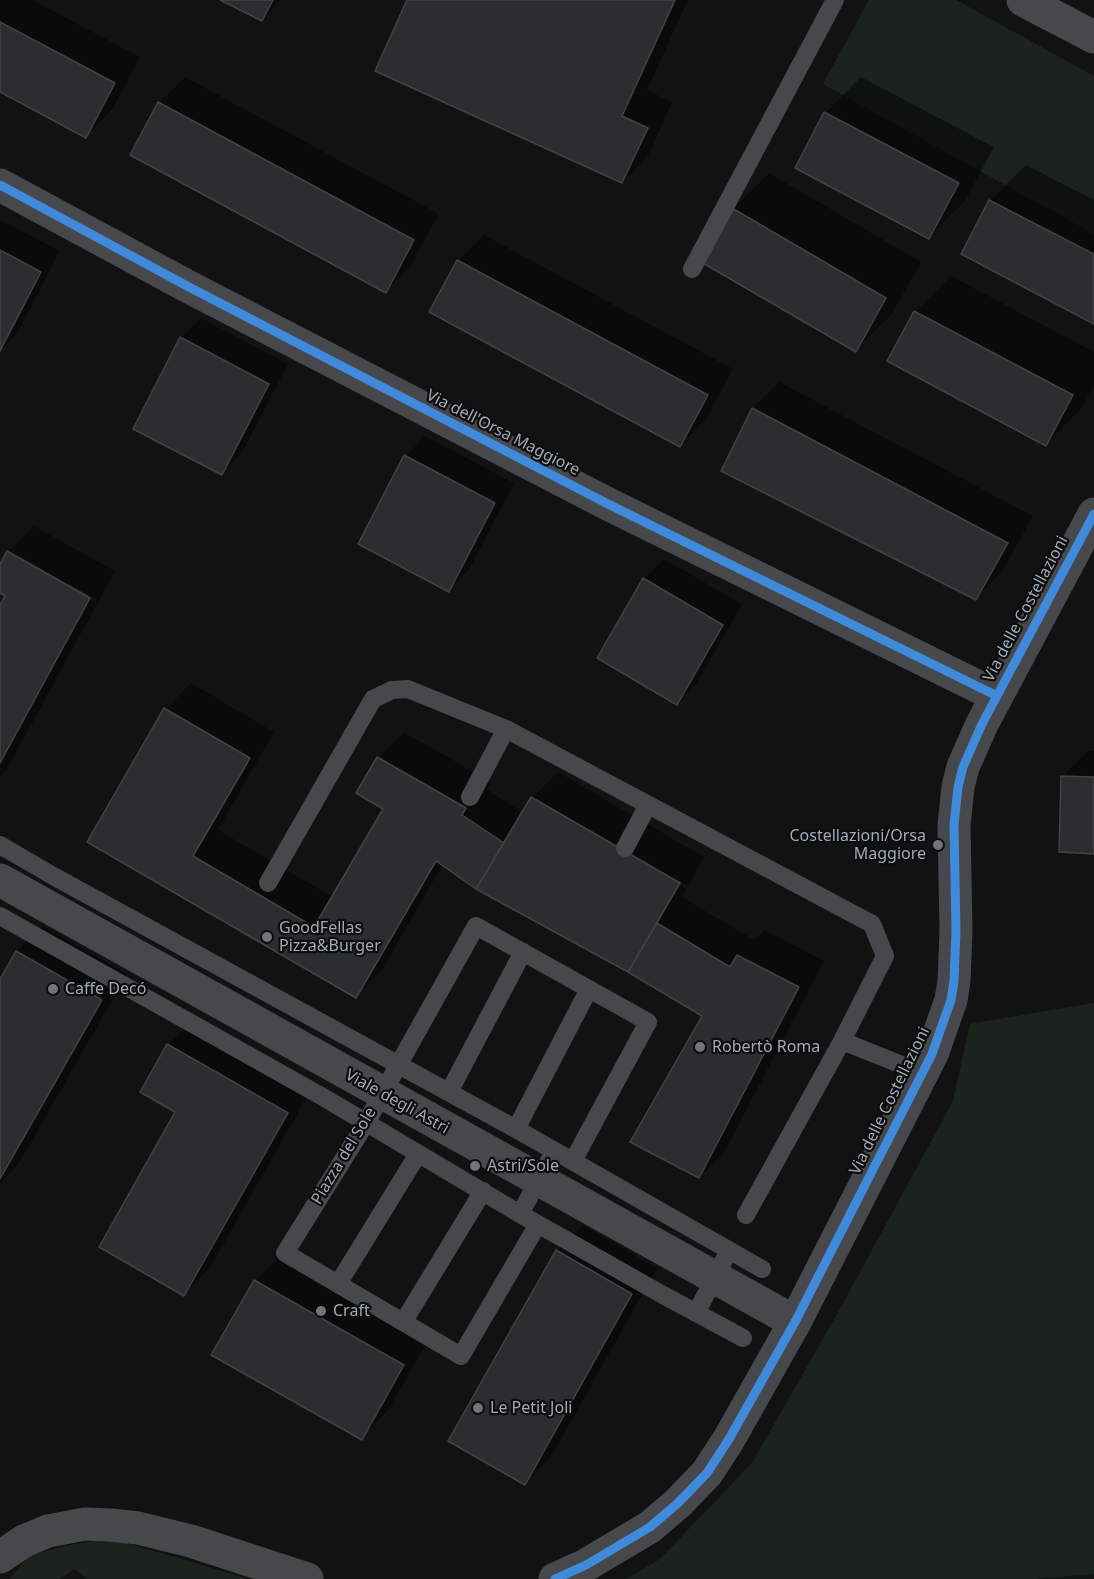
<!DOCTYPE html>
<html>
<head>
<meta charset="utf-8">
<style>
  body { margin:0 }
  canvas { display:block; background:#121212 }
</style>
</head>
<body>
<canvas width="1094" height="1579"></canvas>
<script>
const ctx = document.querySelector('canvas').getContext('2d');
ctx.lineJoin = 'round';
function fillPath(path, color) {
  ctx.fillStyle = color;
  ctx.fill(path, 'evenodd');
}
function shape(rows) {
  const path = new Path2D();
  for (const r of rows) {
    path.moveTo(r[0], r[1]);
    for (let i = 2; i < r.length; i += 2) path.lineTo(r[i], r[i + 1]);
  }
  return path;
}
function trace(path, color, width, dash) {
  ctx.strokeStyle = color;
  ctx.lineWidth = width;
  ctx.lineCap = dash ? 'butt' : 'round';
  ctx.setLineDash(dash || []);
  ctx.stroke(path);
}
function drawText(font, color, halo, rows, align = 'center') {
  ctx.font = font + ' "Noto Sans",sans-serif';
  ctx.lineWidth = 4.5;
  ctx.setLineDash([]);
  ctx.textBaseline = 'middle';
  ctx.strokeStyle = halo;
  ctx.fillStyle = color;
  for (const [text, x, y, turn = 0] of rows) {
    ctx.save();
    ctx.translate(x, y);
    ctx.rotate((+turn || 0) * Math.PI / 180);
    ctx.textAlign = isNaN(turn) ? turn : align;
    if (halo) ctx.strokeText(text, 0, 0);
    ctx.fillText(text, 0, 0);
    ctx.restore();
  }
}
const green = shape([
  [869,0,956,0,1094,76,1094,234,823,84],
  [1094,1003,1094,1574,1035,1579,626,1579,660,1559,752,1463,841,1307,953,1101,970,1024],
  [109,1538,195,1563,248,1579,87,1579,74,1569,59,1579,10,1579,28,1556,65,1546]
]);
const shadow = shape([
  [0,0,32,0,140,57,112,110,86,136,0,90],
  [224,0,281,0,262,19],
  [408,0,688,0,647,90,672,102,648,156,622,182],
  [185,77,439,214,411,265,386,291,159,103],
  [861,77,994,147,965,201,929,237,825,113],
  [1026,165,1094,200,1094,322,990,201],
  [769,173,921,262,892,314,856,350,733,209],
  [0,220,60,251,17,334,0,351],
  [484,235,733,369,706,419,680,445,458,261],
  [951,276,1094,352,1094,385,1082,408,1046,444,915,312],
  [201,318,288,364,242,453,222,473,181,338],
  [779,382,1033,516,1002,572,976,598,723,470,753,408],
  [425,436,514,483,469,570,449,590,406,456],
  [34,526,115,571,6,771,0,777,0,608,7,595,0,591,0,567,8,552],
  [15,554,98,600,96,603,15,557],
  [664,559,742,604,697,683,677,703,644,579],
  [191,683,274,732,218,830,333,897,385,808,378,758,404,732,491,782,487,789,523,813,532,798,558,772,704,857,682,897,754,940,764,930,824,961,725,1151,699,1177,704,1016,443,864,382,970,356,996,89,841,166,709],
  [384,759,473,811,472,813,384,762],
  [537,799,687,886,685,888,537,803],
  [1088,751,1094,751,1094,852,1062,777],
  [43,926,127,974,18,1165,0,1183,0,982,17,951],
  [194,1019,313,1086,210,1268,184,1294,177,1111,168,1045],
  [583,1225,657,1268,551,1457,525,1483,557,1251],
  [281,1255,429,1339,387,1412,361,1438,255,1281]
]);
const building = shape([
  [220,0,273,0,262,21,220,0],
  [407,0,675,0,622,116,648,128,622,183,375,71,407,0],
  [0,22,115,83,86,138,0,92,0,22],
  [158,102,414,240,386,293,130,155,158,102],
  [824,112,959,183,929,239,795,168,824,112],
  [989,200,1094,254,1094,324,961,254,989,200],
  [732,208,886,298,856,352,701,262,732,208],
  [0,250,41,272,0,351,0,250],
  [457,260,708,395,680,447,429,312,457,260],
  [914,311,1073,395,1046,446,887,361,914,311],
  [180,337,269,384,222,475,133,429,180,337],
  [752,408,1008,543,976,600,721,471,752,408],
  [404,455,495,503,449,592,358,544,404,455],
  [7,551,90,598,0,763,0,605,5,596,0,593,0,564,7,551],
  [643,578,723,625,677,705,597,658,643,578],
  [164,708,250,758,193,856,314,927,383,809,356,793,377,757,466,808,462,815,504,843,476,889,436,861,356,998,87,842,164,708],
  [1061,776,1094,777,1094,854,1059,852,1061,776],
  [531,797,680,883,628,972,476,889,531,797],
  [657,923,730,967,737,955,799,987,699,1178,630,1142,702,1016,628,972,657,923],
  [16,951,102,1000,0,1179,0,979,16,951],
  [167,1044,288,1113,184,1296,99,1247,175,1112,140,1092,167,1044],
  [556,1250,632,1294,525,1485,448,1441,556,1250],
  [254,1280,404,1365,362,1440,211,1355,254,1280]
]);
const lane = shape([
  [692,269,835,0],
  [470,797,506,729],
  [0,845,55,877,516,1129,762,1269],
  [625,848,648,805],
  [268,883,373,699,392,690,408,689,506,729,872,924,885,956,842,1041,922,1073],
  [0,916,323,1097,520,1214,663,1295,743,1338],
  [449,1092,523,952],
  [516,1129,589,989],
  [520,1214,554,1152],
  [746,1215,842,1041],
  [538,1224,461,1356,285,1253,366,1123,476,926,648,1022,573,1161],
  [338,1284,418,1154],
  [696,1313,729,1251],
  [404,1321,483,1191]
]);
const street = shape([
  [1023,0,1094,37],
  [0,185,187,286,608,504,997,696],
  [0,880,795,1322],
  [0,1557,24,1541,48,1531,85,1524,111,1525,138,1528,191,1541,307,1579],
  [555,1579,586,1565,650,1527,678,1503,707,1473,729,1439,795,1322,932,1054,951,1000,954,981,956,931,954,825,958,787,963,767,982,724,1094,514]
]);
const cycleway = shape([
  [0,185,187,286,608,504,997,696],
  [555,1579,586,1565,650,1527,678,1503,707,1473,729,1439,795,1322,932,1054,951,1000,954,981,956,931,954,825,958,787,963,767,982,724,1094,514]
]);
const markers = [
  [938,845,6,"#70757b"],
  [267,937,6,"#70757b"],
  [53,989,6,"#70757b"],
  [700,1047,6,"#70757b"],
  [475,1166,6,"#70757b"],
  [321,1311,6,"#70757b"],
  [478,1408,6,"#70757b"]
];
const streetNames = [
  ["Via dell'Orsa Maggiore",503,433,27],
  ["Via delle Costellazioni",1026,609,-62],
  ["Via delle Costellazioni",890,1101,-64],
  ["Viale degli Astri",397,1102,29],
  ["Piazza del Sole",344,1156,-59]
];
const poiNames = [
  ["Costellazioni/Orsa",926,836,"right"],
  ["Maggiore",926,854,"right"],
  ["GoodFellas",279,928],
  ["Pizza&Burger",279,946],
  ["Caffe Decó",65,989],
  ["Robertò Roma",712,1047],
  ["Astri/Sole",487,1166],
  ["Craft",333,1311],
  ["Le Petit Joli",490,1408]
];
fillPath(green, '#1c231c');
fillPath(shadow, '#0007');
fillPath(building, '#2c2d2e');
trace(building, '#404346', 1.5);
trace(lane, '#46484b', 18);
trace(street, '#46484b', 33);
trace(cycleway, '#408adc', 9);
for (const [x, y, r, color] of markers) {
  const dot = new Path2D();
  dot.arc(x, y, r, 0, 2 * Math.PI);
  ctx.fillStyle = color;
  ctx.fill(dot);
  trace(dot, '#0c0d0e', 2);
}
drawText('16px', '#a2aab4', '#0c0d0e', streetNames);
drawText('16px', '#a2aab4', '#0c0d0e', poiNames, 'left');
</script>
</body>
</html>
